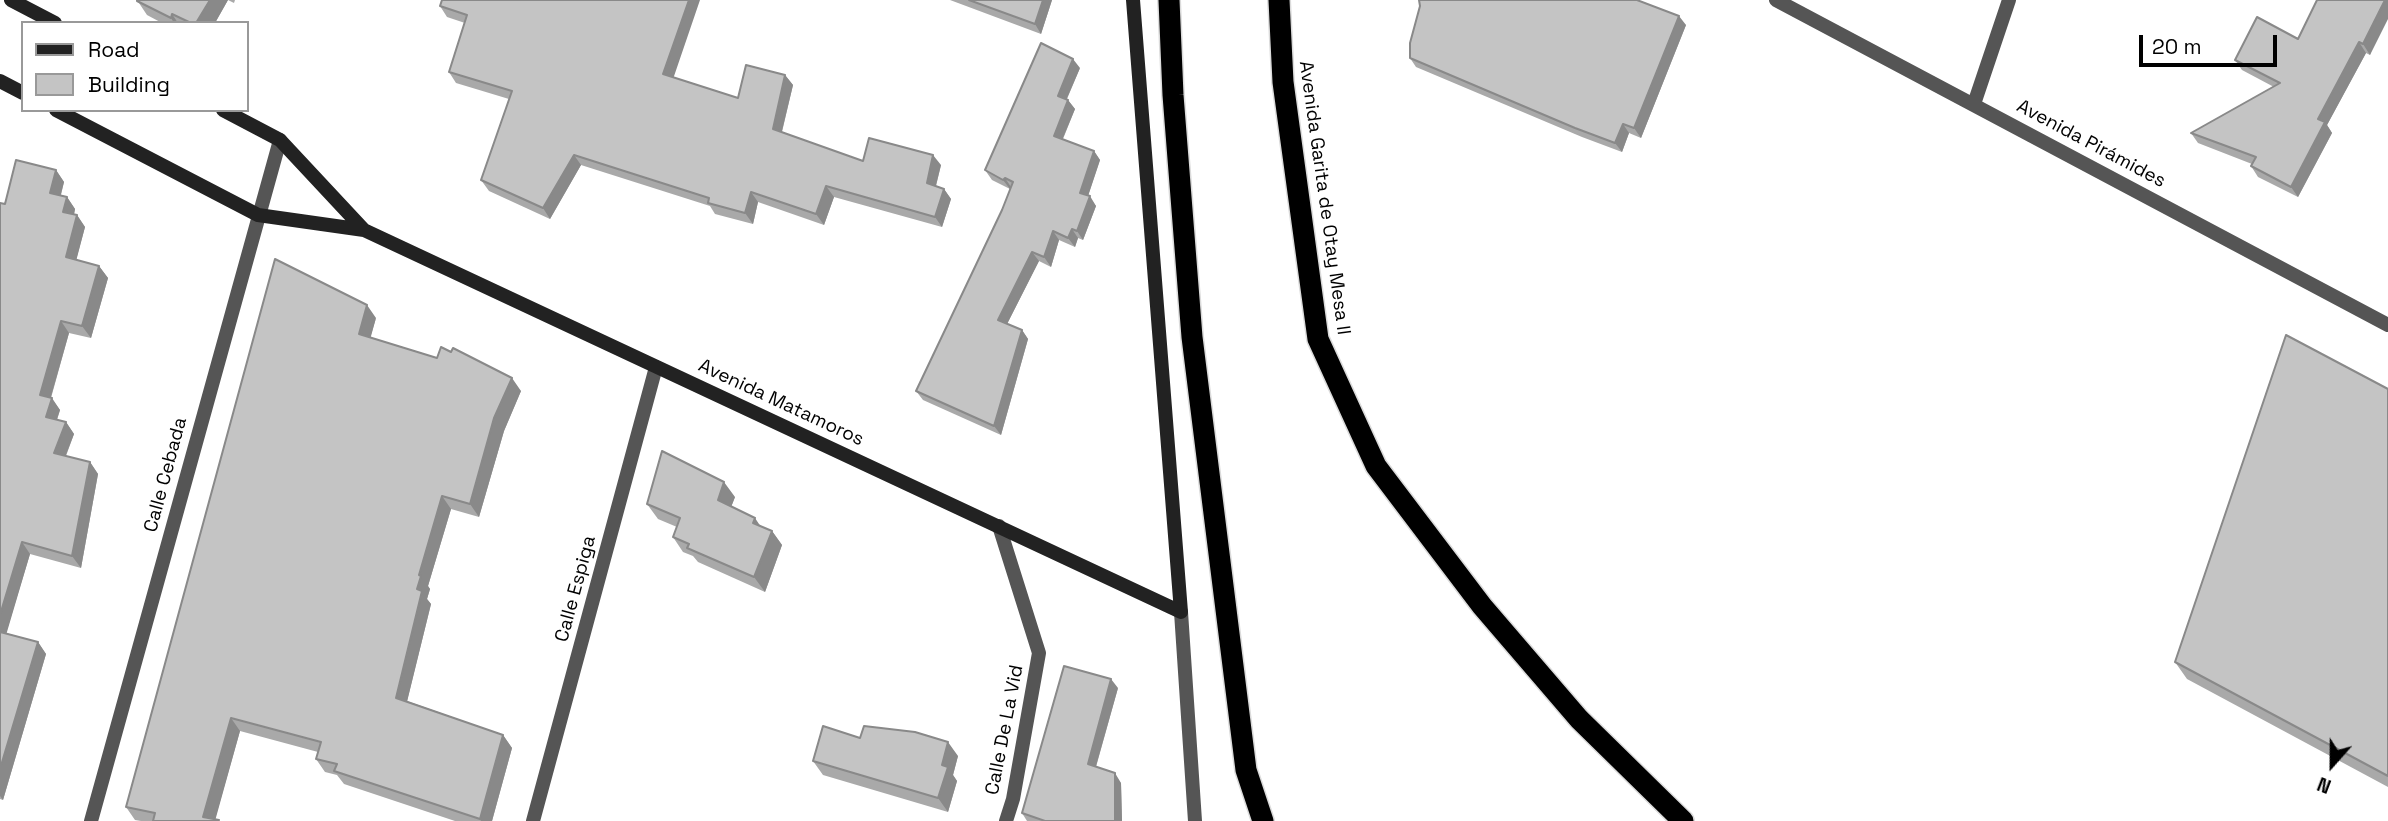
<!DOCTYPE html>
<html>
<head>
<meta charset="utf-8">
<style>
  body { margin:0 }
  #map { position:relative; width:2388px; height:821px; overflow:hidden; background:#fff; font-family:"Space Grotesk",sans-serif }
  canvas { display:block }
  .legend { position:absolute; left:21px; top:21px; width:228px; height:91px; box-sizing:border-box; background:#fff; border:2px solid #999; margin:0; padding:9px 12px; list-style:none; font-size:21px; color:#000 }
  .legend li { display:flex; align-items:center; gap:14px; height:35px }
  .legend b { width:35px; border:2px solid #999 }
  .north { position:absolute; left:2297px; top:730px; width:70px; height:70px; -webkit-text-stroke:5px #fff; paint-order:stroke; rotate:201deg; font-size:19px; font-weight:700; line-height:28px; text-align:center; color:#000 }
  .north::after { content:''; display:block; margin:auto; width:24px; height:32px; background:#000; clip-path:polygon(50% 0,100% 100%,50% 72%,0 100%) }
  .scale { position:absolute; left:2139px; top:35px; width:138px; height:32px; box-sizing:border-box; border:4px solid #000; border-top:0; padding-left:9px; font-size:21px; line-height:24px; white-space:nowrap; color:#000; -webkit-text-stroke:5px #fff; paint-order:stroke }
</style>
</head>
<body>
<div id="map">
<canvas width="2388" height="821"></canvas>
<ul class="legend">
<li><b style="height:9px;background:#222"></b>Road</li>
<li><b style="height:19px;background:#c4c4c4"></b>Building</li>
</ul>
<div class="north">N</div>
<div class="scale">20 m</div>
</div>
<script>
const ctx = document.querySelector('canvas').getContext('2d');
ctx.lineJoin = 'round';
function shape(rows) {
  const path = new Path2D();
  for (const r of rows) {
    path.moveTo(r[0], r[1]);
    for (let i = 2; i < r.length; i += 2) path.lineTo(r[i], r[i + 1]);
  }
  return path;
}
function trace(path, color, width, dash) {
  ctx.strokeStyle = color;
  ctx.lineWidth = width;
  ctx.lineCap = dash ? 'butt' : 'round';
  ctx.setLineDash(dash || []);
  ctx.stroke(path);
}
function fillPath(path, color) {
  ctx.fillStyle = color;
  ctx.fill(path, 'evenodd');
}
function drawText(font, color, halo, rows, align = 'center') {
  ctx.font = font + ' "Space Grotesk",sans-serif';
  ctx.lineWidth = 5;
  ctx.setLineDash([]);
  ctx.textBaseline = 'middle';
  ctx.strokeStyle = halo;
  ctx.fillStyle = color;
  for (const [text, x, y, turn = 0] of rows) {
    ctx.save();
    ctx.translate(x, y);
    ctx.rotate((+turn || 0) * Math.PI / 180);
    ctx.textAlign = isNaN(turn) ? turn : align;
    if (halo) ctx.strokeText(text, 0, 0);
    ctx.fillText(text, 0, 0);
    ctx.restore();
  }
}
const street = shape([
  [1776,0,2388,325],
  [1974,104,2009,0],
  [999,526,1039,653,1013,799,1006,821],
  [1181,612,1195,821],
  [91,821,280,140],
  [533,821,656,367]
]);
const secondary = shape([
  [11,0,55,23],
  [0,81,23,93],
  [56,110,258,215,364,230,1181,612,1133,0],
  [223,110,280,140,364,230]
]);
const highway = shape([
  [1169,0,1173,95,1192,337,1246,770,1263,821],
  [1279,0,1283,82,1318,339,1376,466,1482,606,1579,719,1683,821]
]);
const wall = shape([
  [137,0,235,0,234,3,228,0,215,23,162,23,147,15],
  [950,0,1052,0,1041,34],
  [2388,0,2370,55,2366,53,2327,125,2332,133,2298,197,2258,177,2251,166,2252,164,2198,143,2191,133,2274,87,2242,70,2235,60,2298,39],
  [1644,2,1686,25,1641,138,1629,133,1622,152,1582,137,1416,67,1410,58,1420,6],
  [440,6,738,98,785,75,793,85,782,132,863,161,941,165,936,186,944,189,951,199,942,227,834,197,824,225,758,202,753,224,715,214,710,206,581,165,550,219,489,191,481,180,509,99,456,83,449,72,465,23,447,17],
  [1080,68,1067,99,1075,109,1063,139,1094,151,1100,160,1088,196,1096,206,1083,240,1078,238,1075,247,1059,240,1051,267,1039,261,1007,324,1022,330,1028,339,1001,435,923,400,916,391,1002,210,1010,189,992,180,985,170],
  [56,170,64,182,61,195,67,197,75,209,74,215,77,215,85,227,76,260,99,266,108,278,91,338,69,333,51,398,60,410,57,420,66,422,74,434,66,456,90,462,98,474,81,568,30,554,6,633,38,642,46,654,3,800,0,799,0,203,5,204],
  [376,318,370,338,521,391,504,431,479,517,451,509,428,586,430,589,427,599,431,604,407,701,503,735,512,748,492,821,455,821,344,784,337,775,325,772,316,759,318,752,240,731,215,819,219,821,141,821,135,820,126,807],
  [2388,389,2388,787,2187,679,2175,662],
  [735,497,731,507,761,526,772,531,782,545,765,592,698,562,693,556,683,552,673,537,677,527,658,519,647,504],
  [1118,688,1096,767,1121,783,1122,821,1027,821,1022,813],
  [860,738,958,756,953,775,957,781,948,812,823,775,813,761]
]);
const shadedWall = shape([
  [210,0,228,0,215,23,196,23],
  [689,0,700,0,671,85,663,74],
  [1043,0,1052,0,1041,34,1035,24],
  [2385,0,2388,0,2388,19,2370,55,2363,44],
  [172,14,178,23,174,23,171,18],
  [1679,16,1686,25,1641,138,1634,128],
  [2359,42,2366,53,2327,125,2332,133,2298,197,2291,187,2318,119],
  [1073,59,1080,68,1064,105,1058,96],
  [785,75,793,85,780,139,773,129],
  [1068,100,1075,109,1060,145,1054,136],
  [1623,124,1629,133,1622,152,1615,143],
  [1094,151,1100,160,1086,202,1080,193],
  [574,155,581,165,550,219,543,208],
  [933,155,941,165,934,193,927,183],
  [56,170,64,182,58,205,50,193],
  [1005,178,1011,187,1010,189,1003,180],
  [826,186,834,197,824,225,816,214],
  [944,189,951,199,942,227,935,217],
  [751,192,758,202,753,224,745,213],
  [1090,196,1096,206,1083,240,1077,231],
  [67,197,75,209,72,224,63,212],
  [77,215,85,227,74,269,66,257],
  [1072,229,1078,238,1075,247,1068,238],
  [1053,231,1059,240,1051,267,1044,257],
  [1032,252,1039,261,1004,330,998,320],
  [99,266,108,278,91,338,82,326],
  [367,305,376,318,368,347,359,334],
  [61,321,69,333,48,407,40,395],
  [1022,330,1028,339,1001,435,994,426],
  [512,378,521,391,504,431,479,517,470,504,494,418],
  [52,398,60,410,54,428,46,417],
  [66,422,74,434,62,465,54,453],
  [90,462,98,474,81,568,72,556],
  [724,482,735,497,728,515,718,500],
  [442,496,451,509,428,586,430,589,427,599,431,604,405,710,396,698,419,575],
  [755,518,765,533,753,523],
  [772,531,782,545,765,592,754,577],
  [22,542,30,554,4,642,0,637,0,615],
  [38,642,46,654,3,800,0,796,0,769],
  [1111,679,1118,688,1094,773,1088,764],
  [231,718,240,731,215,821,203,817],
  [503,735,512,748,492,821,481,821,480,819],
  [948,742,958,756,953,775,957,781,948,812,938,798,942,765],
  [1115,773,1121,783,1122,821,1115,821]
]);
const building = shape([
  [137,0,210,0,196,23,191,23,172,14,171,18,137,1,137,0],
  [442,0,689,0,663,74,738,98,746,65,785,75,773,129,863,161,869,138,933,155,927,183,944,189,935,217,826,186,816,214,751,192,745,213,708,203,709,198,574,155,543,208,481,180,512,91,449,72,467,15,440,6,442,0],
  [969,0,1043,0,1035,24,969,0],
  [1419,0,1637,0,1679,16,1634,128,1623,124,1615,143,1575,128,1410,58,1410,43,1420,6,1419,0],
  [2317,0,2385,0,2363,44,2359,42,2318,119,2325,122,2291,187,2251,166,2256,157,2191,133,2280,83,2235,60,2257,17,2298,39,2317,0],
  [1041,43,1073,59,1058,96,1068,100,1054,136,1094,151,1080,193,1090,196,1077,231,1072,229,1068,238,1053,231,1044,257,1032,252,998,320,1022,330,994,426,916,391,1002,210,1013,182,1005,178,1003,180,985,170,1041,43],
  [16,160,56,170,50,193,67,197,63,212,77,215,66,257,99,266,82,326,61,321,40,395,52,398,46,417,66,422,54,453,90,462,72,556,22,542,0,615,0,203,5,204,16,160],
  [275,259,367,305,359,334,437,358,441,347,451,352,453,348,512,378,494,418,470,504,442,496,419,575,421,576,417,589,422,591,396,698,503,735,480,819,334,771,337,764,316,759,321,742,231,718,203,817,219,820,218,821,153,821,155,813,126,807,275,259],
  [2286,335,2388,389,2388,776,2175,662,2286,335],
  [662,451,724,482,718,500,755,518,753,523,772,531,754,577,687,548,689,544,673,537,680,518,647,504,662,451],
  [0,632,38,642,0,769,0,632],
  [1064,666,1111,679,1088,764,1115,773,1115,821,1045,821,1022,813,1064,666],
  [823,726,860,738,864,726,915,732,948,742,942,765,948,767,938,798,813,761,823,726]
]);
const streetNames = [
  ["Avenida Pirámides",2091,144,28],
  ["Avenida Garita de Otay Mesa II",1324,198,82],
  ["Avenida Matamoros",781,403,25],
  ["Calle Cebada",166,475,-75],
  ["Calle Espiga",576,589,-75],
  ["Calle De La Vid",1005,730,-79]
];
trace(highway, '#dbdbdb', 24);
trace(street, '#555', 14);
trace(secondary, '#222', 14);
trace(highway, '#000', 21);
fillPath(wall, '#a9a9a9');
fillPath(shadedWall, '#898989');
fillPath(building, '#c4c4c4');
trace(building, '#898989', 2);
drawText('19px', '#000', '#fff', streetNames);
</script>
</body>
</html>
